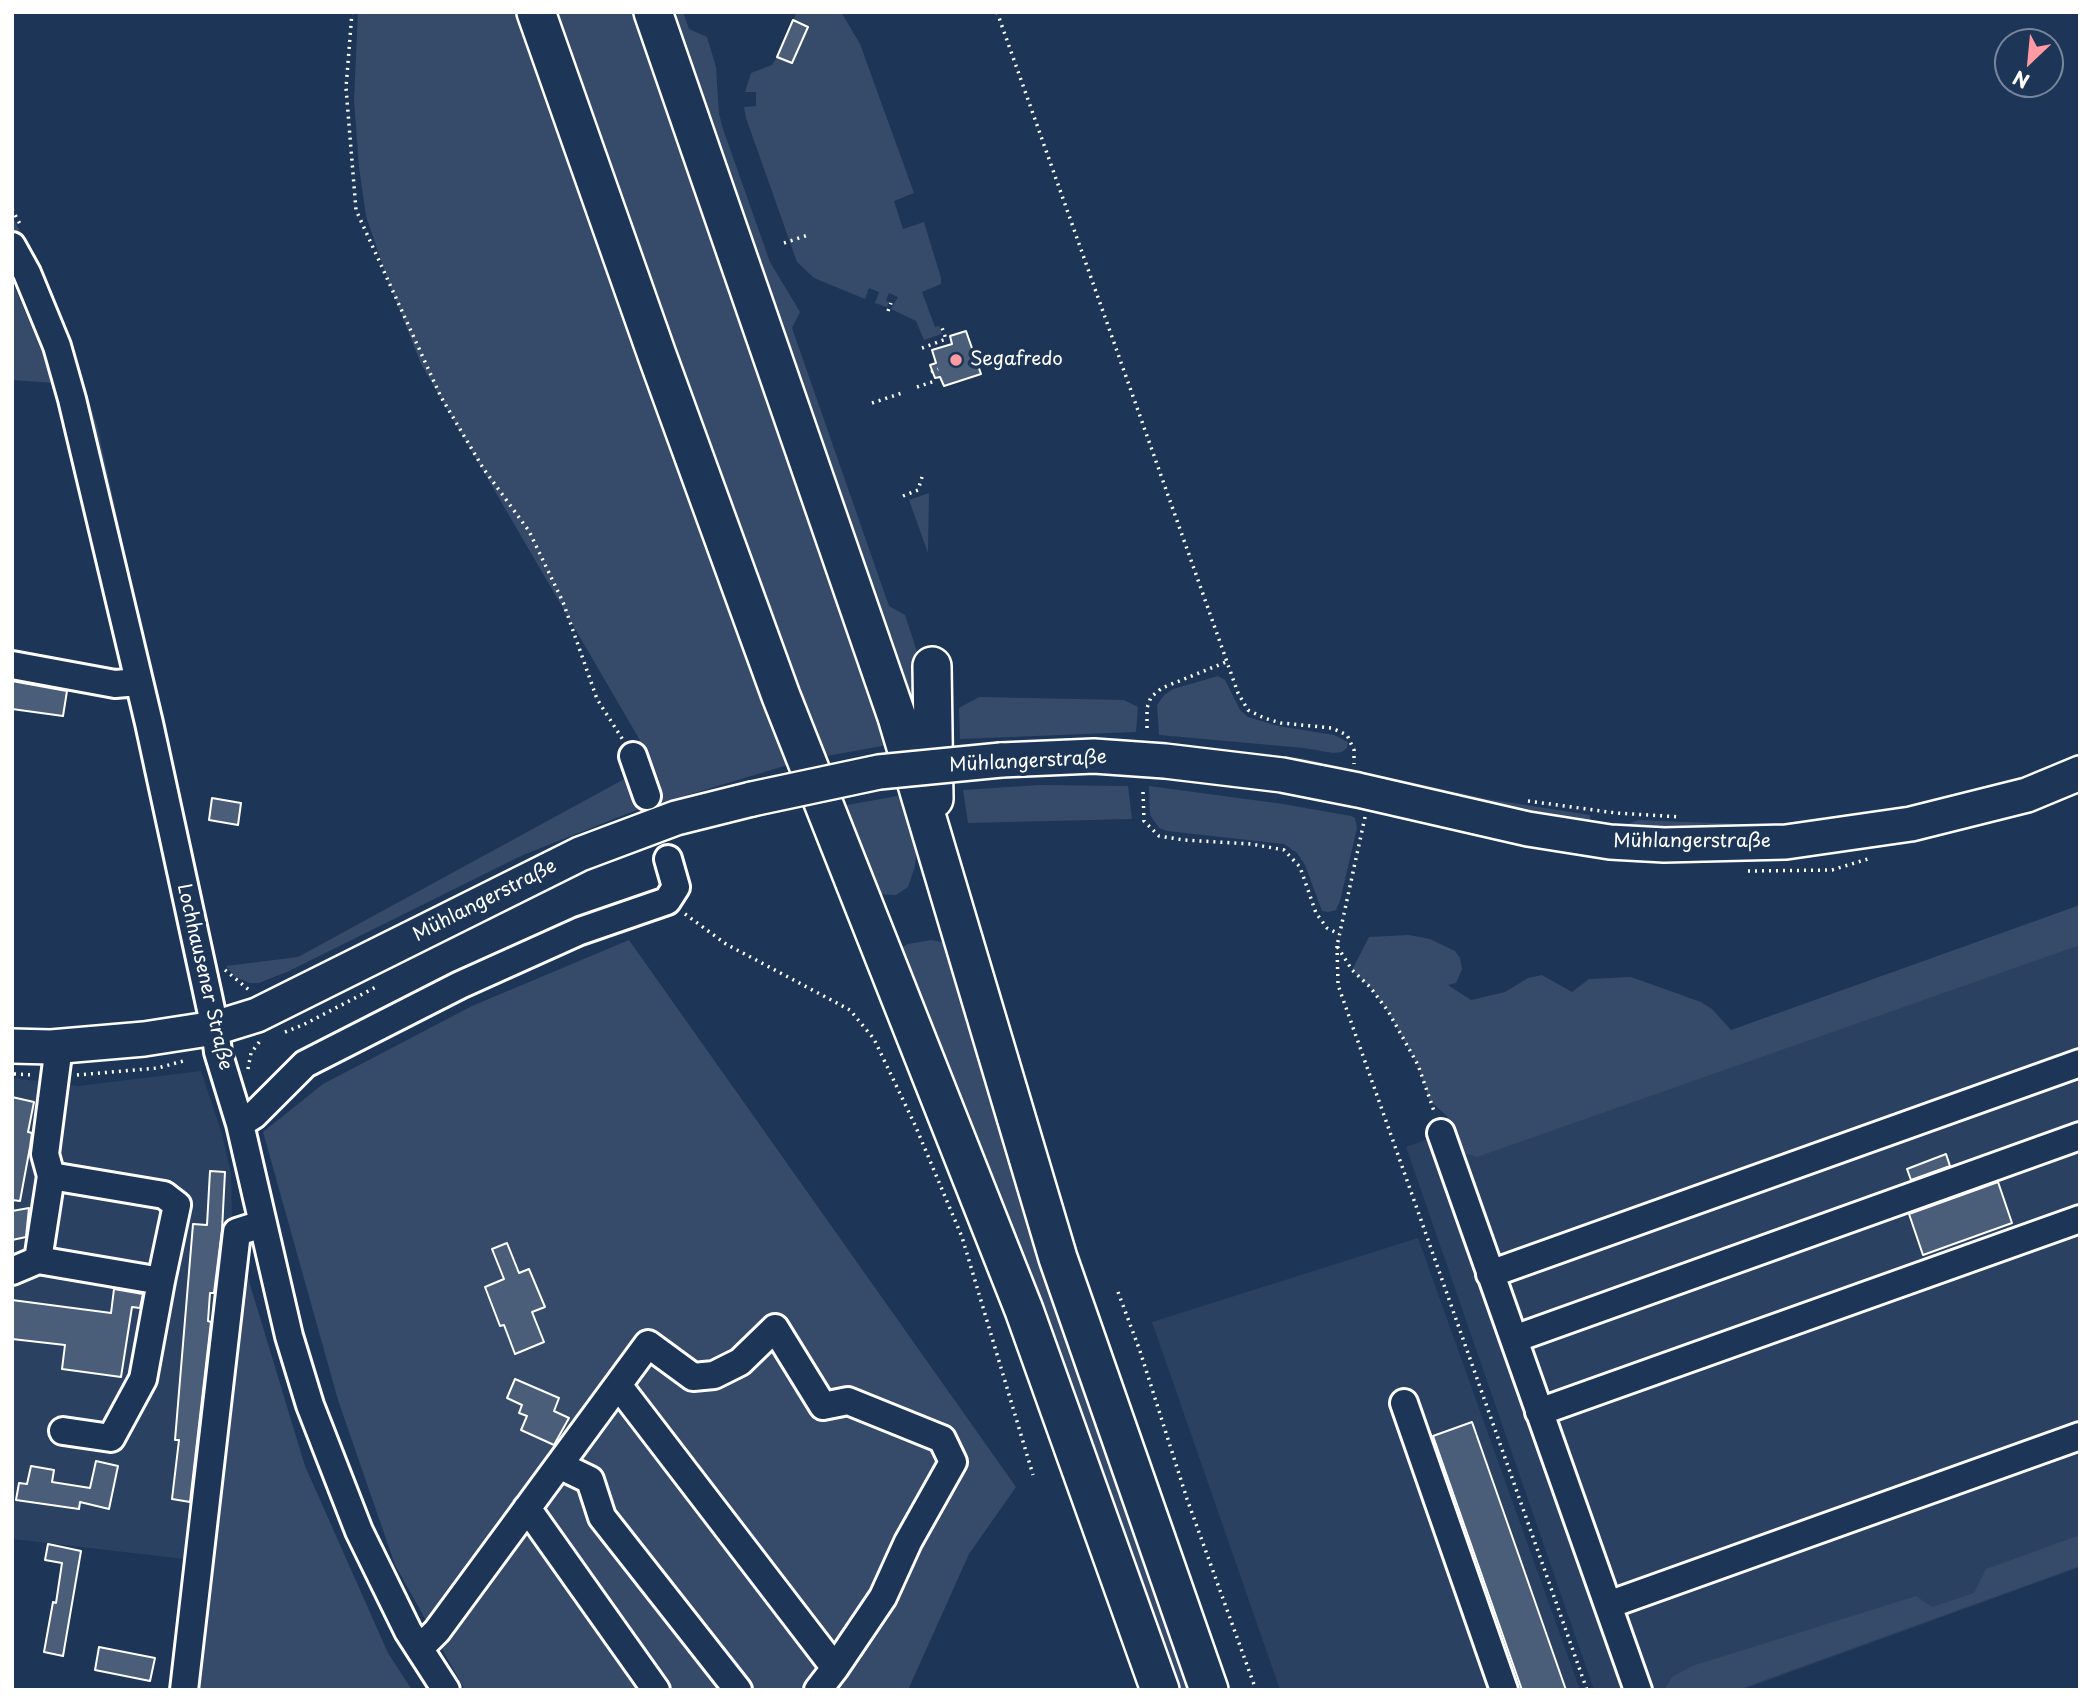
<!DOCTYPE html>
<html>
<head>
<meta charset="utf-8">
<style>
  body { margin:0 }
  #map { position:relative; width:2092px; height:1702px; overflow:hidden; background:#1d3557; font-family:"Playpen Sans",sans-serif }
  canvas { display:block }
  .frame { position:absolute; inset:0; border:14px solid #fff; pointer-events:none }
  .north { position:absolute; left:1994px; top:28px; width:70px; height:70px; box-sizing:border-box; background:#1d3557; border:2px solid #77869a; border-radius:50%; rotate:206deg; font-size:19px; font-weight:700; line-height:28px; text-align:center; color:#fff }
  .north::after { content:''; display:block; margin:auto; width:24px; height:32px; background:#ff9aa2; clip-path:polygon(50% 0,100% 100%,50% 72%,0 100%) }
</style>
</head>
<body>
<div id="map">
<canvas width="2092" height="1702"></canvas>
<div class="frame"></div>
<div class="north">N</div>
</div>
<script>
const ctx = document.querySelector('canvas').getContext('2d');
ctx.lineJoin = 'round';
function fillPath(path, color) {
  ctx.fillStyle = color;
  ctx.fill(path, 'evenodd');
}
function shape(rows) {
  const path = new Path2D();
  for (const r of rows) {
    path.moveTo(r[0], r[1]);
    for (let i = 2; i < r.length; i += 2) path.lineTo(r[i], r[i + 1]);
  }
  return path;
}
function trace(path, color, width, dash) {
  ctx.strokeStyle = color;
  ctx.lineWidth = width;
  ctx.lineCap = dash ? 'butt' : 'round';
  ctx.setLineDash(dash || []);
  ctx.stroke(path);
}
function drawText(font, color, halo, rows, align = 'center') {
  ctx.font = font + ' "Playpen Sans",sans-serif';
  ctx.lineWidth = 7;
  ctx.setLineDash([]);
  ctx.textBaseline = 'middle';
  ctx.strokeStyle = halo;
  ctx.fillStyle = color;
  for (const [text, x, y, turn = 0] of rows) {
    ctx.save();
    ctx.translate(x, y);
    ctx.rotate((+turn || 0) * Math.PI / 180);
    ctx.textAlign = isNaN(turn) ? turn : align;
    if (halo) ctx.strokeText(text, 0, 0);
    ctx.fillText(text, 0, 0);
    ctx.restore();
  }
}
const built = shape([
  [2080,905,2080,1567,1741,1690,1594,1690,1406,1147],
  [201,1071,222,1134,231,1174,232,1215,193,1560,12,1539,12,1078,78,1086],
  [1418,1238,1580,1690,1280,1690,1152,1322]
]);
const green = shape([
  [358,12,519,12,679,469,788,765,634,811,523,855,287,972,259,983,250,983,235,977,226,966,298,957,650,765,638,737,421,364,386,275,366,216,359,167,354,100],
  [551,12,640,12,894,744,815,758],
  [668,12,683,12,689,29,707,37,716,67,719,114,723,129,770,262,800,312,792,328,889,606,905,615,922,667,915,722],
  [797,12,841,12,860,44,914,193,894,201,903,229,924,222,941,278,941,284,922,292,935,327,939,326,942,334,924,340,916,321,891,309,898,297,889,293,886,301,889,302,887,307,875,303,879,292,869,288,865,299,814,278,797,262,746,118,744,107,756,106,756,92,745,92,751,73,772,65,777,57,792,63,807,27,793,20],
  [12,217,33,253,63,320,97,426,175,778,171,779,26,256,12,231],
  [12,281,55,383,12,380],
  [929,493,928,553,909,500],
  [1218,676,1225,680,1240,710,1248,717,1278,726,1334,735,1348,742,1347,748,1342,752,1333,753,1304,748,1159,735,1157,705,1164,695,1173,689],
  [979,697,1124,700,1138,707,1136,732,960,739,959,708],
  [1161,747,1301,758,1487,799,1590,815,1590,820,1575,825],
  [2080,753,2080,761,2050,774,1824,829,1633,833,1627,824,1639,820,1790,826,1911,808,1996,787,2049,768],
  [1040,785,1128,786,1132,819,968,823,963,790],
  [1149,786,1283,804,1351,816,1355,818,1357,828,1340,901,1336,910,1329,912,1322,911,1305,865,1297,853,1284,844,1167,831,1159,828,1150,815],
  [903,795,917,846,915,866,908,887,896,895,871,894,836,807],
  [2080,905,2080,945,1477,1157,1457,1151,1447,1116,1430,1101,1418,1065,1388,1011,1370,987,1352,970,1369,937,1409,935,1430,939,1455,951,1460,958,1462,969,1456,983,1448,985,1471,1000,1505,992,1528,978,1542,975,1572,992,1589,979,1631,977,1701,1002,1712,1009,1731,1030],
  [629,940,1016,1487,969,1554,908,1690,465,1690,395,1565,338,1400,263,1132,323,1084,472,1006],
  [931,940,952,944,1198,1690,1170,1690,896,950,908,944],
  [245,1268,305,1466,388,1653,412,1690,196,1690],
  [2080,1535,2080,1566,1737,1690,1664,1690,1672,1677,1692,1666,1766,1643,1916,1596,1932,1607,1974,1593,1986,1569]
]);
const building = shape([
  [793,20,808,27,792,63,777,57,793,20],
  [966,331,981,374,944,386,940,377,935,378,930,365,936,363,932,350,952,344,950,336,966,331],
  [12,681,67,691,63,716,12,709,12,681],
  [212,798,241,803,238,825,209,820,212,798],
  [12,1097,34,1102,28,1132,32,1133,30,1147,20,1201,12,1200,12,1097],
  [1946,1154,1950,1166,1911,1180,1907,1169,1946,1154],
  [210,1171,225,1172,222,1230,214,1293,210,1293,208,1321,211,1322,190,1502,172,1499,179,1440,175,1440,193,1224,207,1225,210,1171],
  [1998,1182,2012,1223,1923,1255,1909,1214,1998,1182],
  [29,1208,26,1237,12,1240,12,1211,29,1208],
  [507,1243,519,1273,529,1269,545,1307,532,1312,544,1342,515,1354,504,1325,500,1326,485,1287,504,1279,492,1249,507,1243],
  [114,1289,143,1294,140,1308,132,1307,121,1377,62,1369,65,1345,12,1339,12,1300,111,1313,114,1289],
  [515,1379,559,1398,554,1411,569,1418,554,1445,521,1430,527,1416,519,1413,522,1405,507,1398,515,1379],
  [1472,1422,1566,1690,1522,1690,1433,1436,1472,1422],
  [96,1461,118,1466,109,1509,80,1502,79,1509,16,1500,19,1483,27,1484,31,1466,54,1470,52,1482,90,1488,96,1461],
  [48,1544,81,1551,63,1656,44,1652,53,1602,56,1603,62,1563,45,1560,48,1544],
  [99,1647,155,1658,150,1681,95,1670,99,1647]
]);
const path = shape([
  [352,12,346,88,356,210,441,397,483,468,529,531,563,602,597,699,623,740],
  [997,12,1238,693,1248,710,1264,718,1281,723,1332,728,1347,735,1354,750,1354,764],
  [12,209,21,226],
  [784,243,808,235],
  [888,311,891,303],
  [922,348,946,339,941,325],
  [976,358,979,357],
  [931,372,938,369],
  [917,387,935,381],
  [872,403,902,393],
  [903,496,918,490,922,477],
  [1147,728,1147,708,1151,697,1162,688,1226,662],
  [1143,792,1144,821,1159,836,1184,840,1251,844,1284,850,1300,867,1316,913,1327,928,1339,934],
  [1528,801,1616,813,1681,817],
  [1365,817,1337,946,1352,970,1370,987,1388,1011,1418,1065,1435,1114],
  [1748,871,1832,870,1871,858],
  [685,914,726,944,850,1010,874,1039,915,1125,962,1237,1033,1475],
  [1337,946,1338,985,1587,1690],
  [225,970,249,990],
  [285,1032,303,1025,376,987],
  [248,1069,251,1053,260,1041],
  [14,1074,35,1075],
  [77,1075,158,1068,187,1060],
  [1118,1292,1140,1351,1187,1499,1256,1690]
]);
const minor = shape([
  [12,246,27,273,57,346,72,399,149,723,215,1028,218,1052,240,1124,289,1336,310,1405,359,1531,408,1631,446,1690],
  [12,665,115,684,139,682],
  [633,756,647,796],
  [240,1124,254,1115,305,1064,460,985,580,931,667,901,676,887,668,859],
  [1441,1133,1638,1690],
  [51,1176,38,1260,161,1281,177,1205,164,1195,51,1176,45,1154,59,1046],
  [12,1271,38,1260],
  [1490,1274,2080,1063],
  [1514,1339,2080,1136],
  [618,1385,835,1668,818,1690],
  [1404,1403,1504,1690],
  [1539,1412,2080,1219],
  [63,1431,111,1438,143,1379,161,1281],
  [559,1465,590,1480,602,1517,738,1690],
  [527,1508,656,1690],
  [1608,1605,2080,1436],
  [420,1648,437,1631,648,1344,693,1377,714,1375,740,1362,775,1328,823,1406,848,1401,942,1439,953,1462,908,1542,883,1597,835,1668],
  [184,1690,237,1232,262,1224]
]);
const major = shape([
  [1001,760,1094,756,1165,761,1282,775,1358,790,1528,829,1610,842,1664,845,1786,842,1911,824,2027,795,2080,773],
  [12,1046,51,1047,144,1039,215,1028,257,1015,580,854,676,818,752,799]
]);
const highway = shape([
  [536,12,657,355,781,696,1024,1310,1160,1690],
  [653,12,897,717,1058,1258,1209,1690],
  [932,666,934,799]
]);
const majorBridge = shape([
  [752,799,879,772,1001,760]
]);
const markers = [
  [956,360,7,"#ff9aa2"]
];
const poiNames = [
  ["Segafredo",970,360]
];
const streetNames = [
  ["Mühlangerstraße",1028,762,-3],
  ["Mühlangerstraße",1692,842],
  ["Mühlangerstraße",485,901,-27],
  ["Lochhausener Straße",204,977,77]
];
fillPath(built, '#2a4161');
fillPath(green, '#364b69');
fillPath(building, '#4a5d79');
trace(building, '#fff', 2);
trace(minor, '#fff', 32);
trace(major, '#fff', 38);
trace(highway, '#fff', 42);
trace(path, '#fff', 3.5, [2, 5]);
trace(minor, '#1d3557', 26);
trace(major, '#1d3557', 33);
trace(highway, '#1d3557', 37);
trace(majorBridge, '#fff', 38, []);
trace(majorBridge, '#1d3557', 33);
for (const [x, y, r, color] of markers) {
  const dot = new Path2D();
  dot.arc(x, y, r, 0, 2 * Math.PI);
  ctx.fillStyle = color;
  ctx.fill(dot);
  trace(dot, '#1d3557', 2.5);
}
drawText('19px', '#fff', '#1d3557', poiNames, 'left');
drawText('19px', '#fff', '#1d3557', streetNames);
</script>
</body>
</html>
